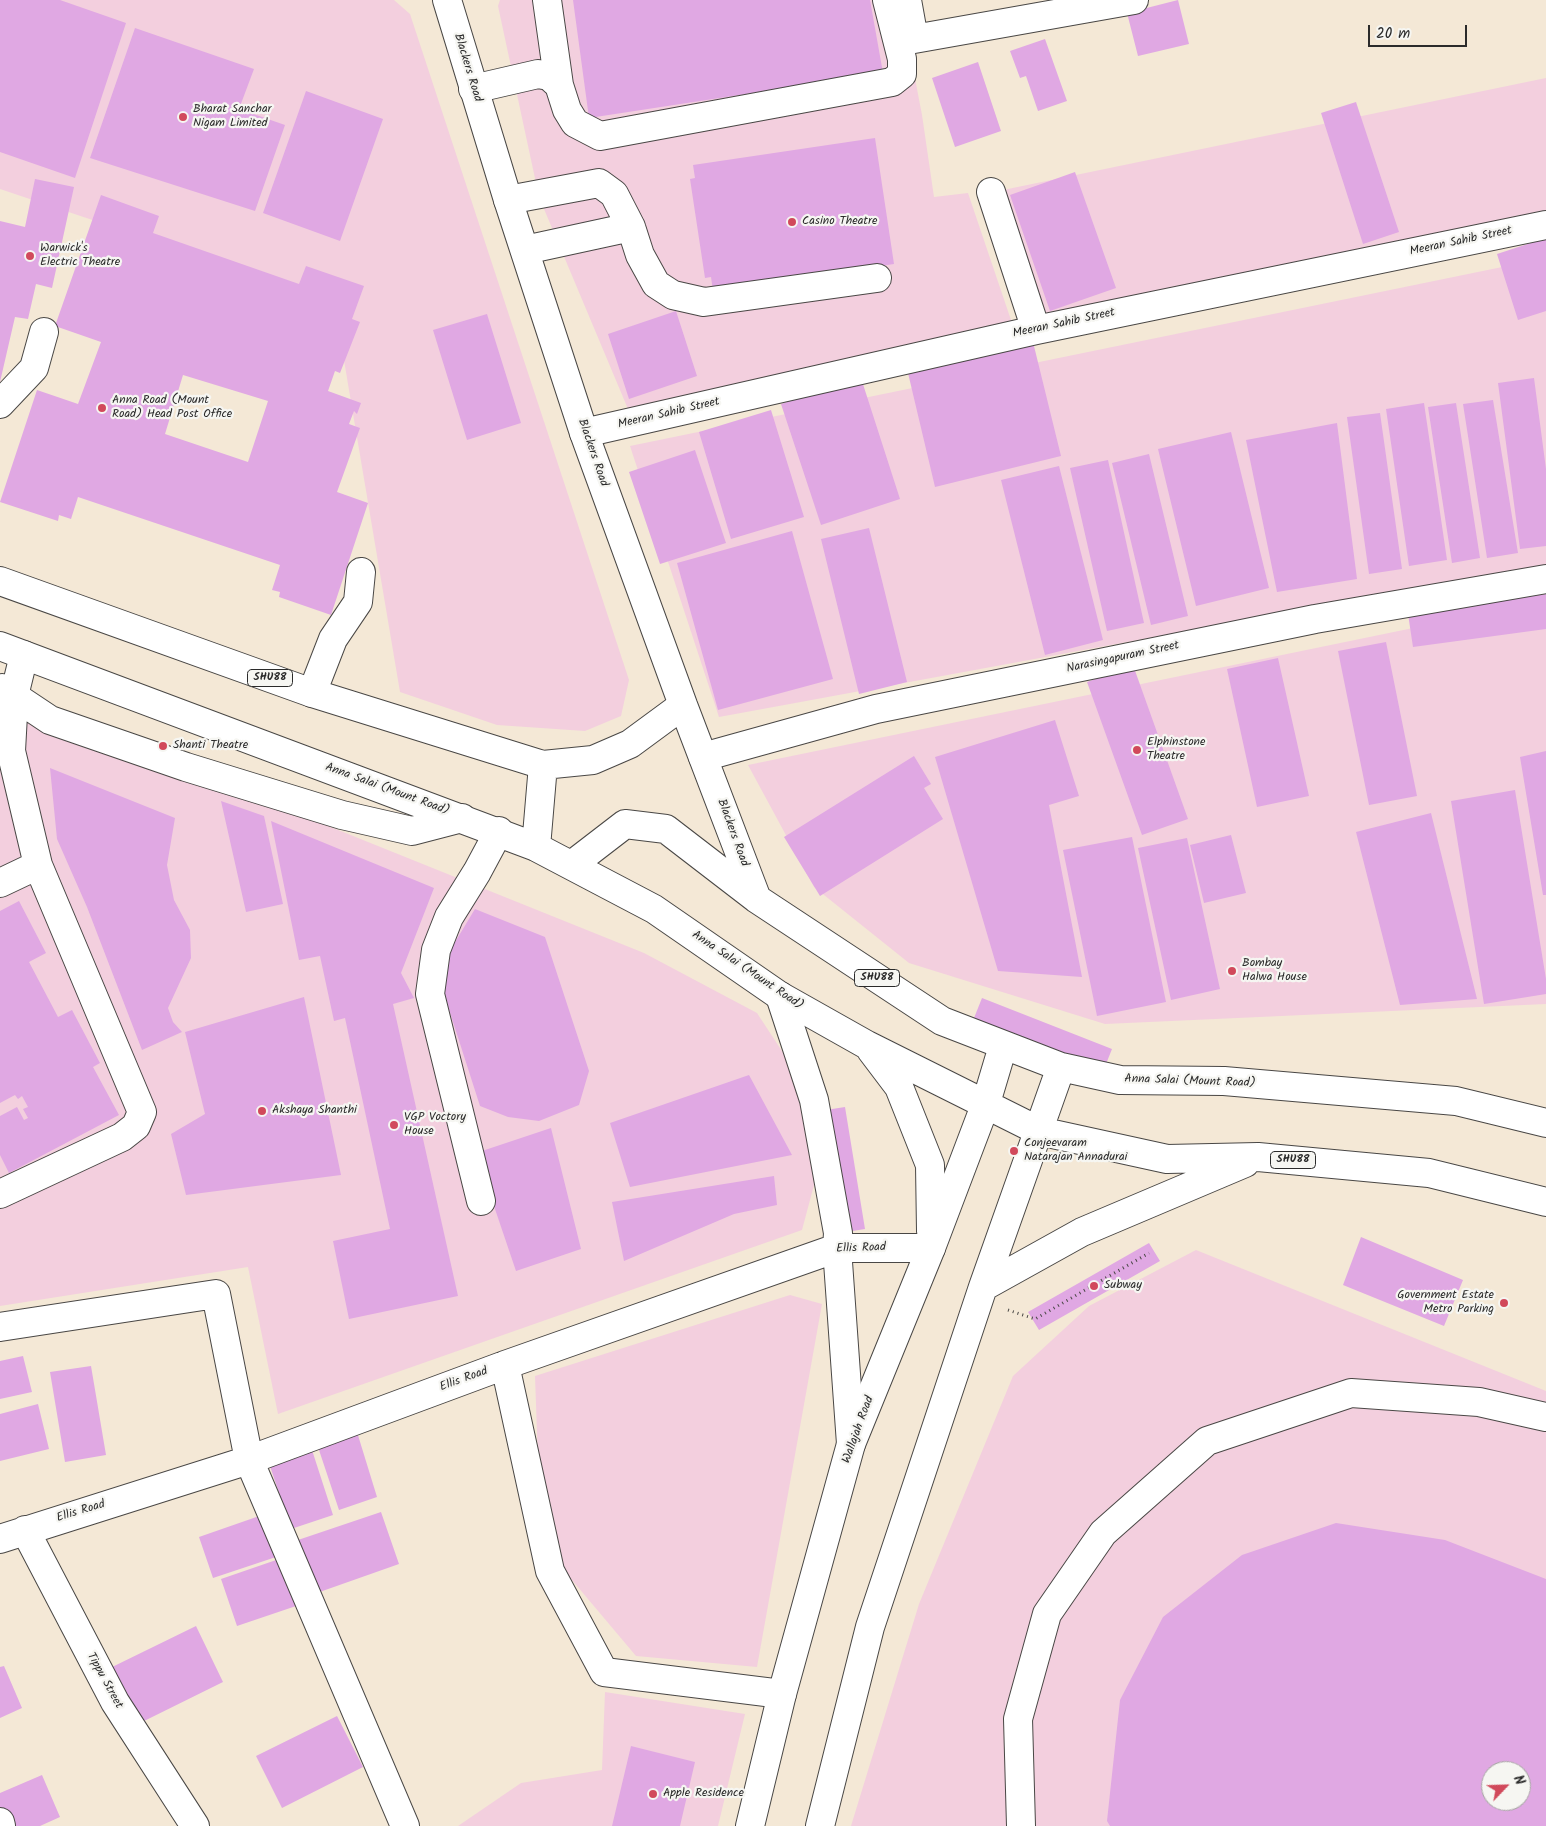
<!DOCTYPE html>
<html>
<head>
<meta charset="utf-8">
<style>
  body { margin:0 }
  #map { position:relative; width:1546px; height:1826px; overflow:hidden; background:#f4e8d6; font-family:Kalam,sans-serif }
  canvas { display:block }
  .north { position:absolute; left:1481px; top:1761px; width:50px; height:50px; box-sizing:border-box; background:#f6f6f2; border:1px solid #a5a5a2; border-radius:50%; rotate:66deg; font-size:14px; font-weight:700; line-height:20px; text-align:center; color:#2b2b2b }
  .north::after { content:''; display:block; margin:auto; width:18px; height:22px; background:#d1495b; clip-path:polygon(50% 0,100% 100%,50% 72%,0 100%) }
  .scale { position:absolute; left:1368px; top:25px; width:99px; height:22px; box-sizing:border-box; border:2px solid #2b2b2b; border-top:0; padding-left:6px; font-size:15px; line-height:18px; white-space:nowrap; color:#2b2b2b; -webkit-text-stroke:4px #f6f6f2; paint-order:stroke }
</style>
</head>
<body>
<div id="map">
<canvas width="1546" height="1826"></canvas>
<div class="north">N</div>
<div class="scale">20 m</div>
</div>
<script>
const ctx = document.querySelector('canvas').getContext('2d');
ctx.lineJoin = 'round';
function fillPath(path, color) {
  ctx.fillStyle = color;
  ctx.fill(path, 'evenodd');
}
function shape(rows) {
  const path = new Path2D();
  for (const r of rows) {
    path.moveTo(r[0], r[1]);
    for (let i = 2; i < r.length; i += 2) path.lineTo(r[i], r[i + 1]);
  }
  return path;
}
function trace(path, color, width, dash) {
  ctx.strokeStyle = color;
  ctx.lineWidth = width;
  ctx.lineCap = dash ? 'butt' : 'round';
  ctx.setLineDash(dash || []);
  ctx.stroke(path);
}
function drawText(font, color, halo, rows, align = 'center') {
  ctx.font = font + ' Kalam,sans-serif';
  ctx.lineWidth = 4.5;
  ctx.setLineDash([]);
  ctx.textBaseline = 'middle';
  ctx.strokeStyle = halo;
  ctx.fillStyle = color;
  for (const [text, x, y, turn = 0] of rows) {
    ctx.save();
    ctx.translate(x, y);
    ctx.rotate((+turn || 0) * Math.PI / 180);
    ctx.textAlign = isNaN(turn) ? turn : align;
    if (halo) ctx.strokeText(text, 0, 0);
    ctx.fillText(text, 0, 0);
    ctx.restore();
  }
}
const built = shape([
  [0,0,394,0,410,14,629,680,621,716,585,731,497,725,400,692,334,301,0,189],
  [500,0,900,0,922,115,934,197,968,193,1013,326,628,409,539,197,498,6],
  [1546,78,1546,218,1046,316,1003,190],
  [1546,258,1546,565,719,717,630,446],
  [1546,603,1546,1004,1105,1024,909,963,814,887,748,765,1418,627],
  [0,694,644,953,757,1013,797,1074,822,1155,802,1230,278,1414,248,1267,0,1306],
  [1196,1250,1546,1391,1546,1826,851,1826,919,1604,1013,1376,1089,1306],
  [1491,1771,1521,1771,1521,1801,1491,1801],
  [790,1295,822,1304,757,1667,636,1656,561,1567,538,1461,535,1376],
  [605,1692,745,1714,718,1826,458,1826,521,1783,602,1770]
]);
const building = shape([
  [0,0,60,0,126,23,75,178,0,152],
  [573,0,870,0,883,73,589,118],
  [1178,0,1189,44,1138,56,1127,13],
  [135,28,254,69,239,109,285,125,255,211,90,158],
  [1045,39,1067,101,1038,111,1026,76,1020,78,1010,51],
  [978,62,1001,131,955,147,932,78],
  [306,91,383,119,340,241,263,213],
  [1356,102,1399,232,1363,244,1321,113],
  [875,138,894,264,713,291,711,277,705,278,690,179,695,178,693,165],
  [1075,172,1116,288,1050,311,1010,195],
  [35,179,74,187,52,288,36,284,28,319,15,317,0,382,0,221,25,227],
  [101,195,159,216,153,233,299,284,306,266,364,286,352,319,360,322,340,373,335,371,328,391,361,403,357,414,354,411,349,424,360,428,337,492,368,503,331,615,279,597,280,592,272,590,280,565,78,497,71,519,59,515,58,521,0,502,37,390,78,404,101,342,55,326],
  [183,375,268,401,248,462,165,434],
  [1546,238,1546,311,1518,320,1497,254],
  [676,311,697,376,629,399,608,334],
  [487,314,521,423,467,440,433,330],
  [1033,342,1061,456,935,487,908,373],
  [861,378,900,499,821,525,781,404],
  [1534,378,1546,469,1546,546,1520,549,1498,383],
  [1493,400,1518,553,1487,558,1463,404],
  [1424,403,1447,560,1409,566,1386,409],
  [1456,403,1480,558,1452,563,1428,407],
  [771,410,804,517,731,539,699,432],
  [1380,413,1402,569,1369,574,1347,417],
  [1337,423,1357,579,1277,592,1246,440],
  [1231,432,1269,588,1196,606,1158,449],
  [695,450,726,543,660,564,629,472],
  [1149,454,1188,616,1151,625,1112,463],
  [1108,460,1144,623,1107,631,1070,468],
  [1059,466,1103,640,1045,655,1001,480],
  [869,528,907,682,859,694,821,539],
  [792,531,833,679,718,710,677,563],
  [1546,594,1546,629,1413,647,1408,614],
  [1386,642,1417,796,1369,805,1338,651],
  [1278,658,1309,796,1257,807,1227,669],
  [1133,665,1188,819,1142,835,1087,682],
  [1055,720,1079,796,1049,805,1082,977,998,971,935,757],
  [1546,751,1546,895,1543,895,1520,757],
  [914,756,931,784,924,788,943,819,820,896,784,837],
  [50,768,175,818,167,865,174,900,190,930,191,958,168,1008,173,1022,182,1032,142,1050,87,907,57,839],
  [1515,790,1546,979,1546,994,1484,1004,1451,801],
  [221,801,264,816,283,904,246,912],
  [1431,813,1477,999,1400,1005,1356,832],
  [271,821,434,888,401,973,414,998,393,1004,458,1296,349,1319,333,1241,390,1229,345,1018,334,1021,320,956,299,960],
  [1231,835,1246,893,1204,903,1190,845],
  [1132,837,1166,1002,1097,1016,1063,850],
  [1187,838,1220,989,1171,1000,1138,848],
  [19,901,46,953,29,962,58,1017,72,1010,100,1063,93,1067,119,1115,9,1173,0,1155,0,1116,17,1107,24,1120,28,1118,23,1109,28,1107,22,1096,18,1099,15,1095,0,1103,0,911],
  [475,909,545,937,589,1071,579,1105,539,1121,508,1117,480,1106,437,972],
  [304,997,341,1175,186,1195,171,1134,205,1114,185,1032],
  [982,998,1112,1049,1104,1069,974,1018],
  [749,1075,792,1155,630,1187,610,1123],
  [845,1107,865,1229,846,1232,826,1110],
  [551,1128,581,1249,516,1271,476,1153],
  [774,1176,777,1205,734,1214,624,1261,612,1202],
  [1361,1237,1463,1280,1444,1326,1343,1285],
  [1149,1243,1160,1261,1039,1330,1028,1312],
  [23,1356,32,1392,0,1399,0,1361],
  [91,1366,106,1455,65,1462,50,1372],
  [38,1404,49,1449,0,1461,0,1414],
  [357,1432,377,1497,339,1510,317,1444],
  [312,1450,333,1515,291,1529,269,1463],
  [381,1512,399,1564,314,1594,295,1541],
  [265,1514,279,1556,213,1578,199,1537],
  [1336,1523,1445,1540,1546,1579,1546,1826,1110,1826,1107,1821,1120,1700,1163,1617,1242,1555],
  [1491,1771,1521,1771,1521,1801,1491,1801],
  [282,1558,299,1605,237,1626,221,1579],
  [196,1626,223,1682,134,1726,106,1670],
  [4,1666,22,1708,0,1718,0,1667],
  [337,1716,363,1767,282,1808,256,1756],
  [631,1746,695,1762,680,1826,612,1826],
  [42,1775,60,1817,40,1826,8,1826,0,1807,0,1793]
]);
const path = shape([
  [1008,1310,1035,1319,1149,1253]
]);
const minor = shape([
  [547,0,559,85],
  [907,0,914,39,1134,0],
  [473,89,538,74,549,76,559,85,567,110,575,123,600,136,892,82,902,74,902,59,887,0],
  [991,192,1036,330],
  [508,200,599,183,614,194,631,227],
  [525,250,631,227,640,255,656,284,673,295,704,302,877,278],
  [0,404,34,368,44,332],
  [584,433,1036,330,1546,225],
  [2,688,50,720,186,767,342,815,412,831,462,818],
  [312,693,333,639,358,602,361,572],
  [703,757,876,709,1315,619,1546,579],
  [0,883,38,865],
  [780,996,814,1100,838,1233,837,1248,851,1444],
  [0,1194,122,1137,136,1126,142,1112,38,865,11,751,14,696,24,655],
  [481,1201,430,994,436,950,449,917,477,872,499,831],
  [0,1327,216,1294,249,1460,405,1826],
  [505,1365,550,1571,604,1672,782,1694],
  [25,1530,115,1702,195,1826],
  [0,1539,249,1460,505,1365,837,1248,931,1248],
  [0,1822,1,1826],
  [1021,1826,1018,1719,1047,1614,1103,1533,1207,1441,1351,1393,1479,1402,1546,1417]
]);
const major = shape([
  [447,0,508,200,584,433,683,705,757,899],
  [0,581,312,693,543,765,593,760,630,744,683,705],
  [0,646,536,847,654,909,780,996,867,1045,1039,1131,1167,1159,1258,1157,1429,1173,1546,1202],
  [536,847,543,765],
  [573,864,625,824,666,829,757,899,942,1021,1061,1067,1120,1080,1224,1081,1456,1101,1546,1123],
  [871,1050,899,1087,930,1165,931,1231],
  [983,1287,1082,1232,1245,1163],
  [750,1826,782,1694,851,1444,931,1248,986,1103,1003,1046],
  [820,1826,870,1627,983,1287,1061,1067]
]);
const markers = [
  [183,117,5,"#d1495b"],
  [792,222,5,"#d1495b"],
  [30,256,5,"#d1495b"],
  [102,408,5,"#d1495b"],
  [163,746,5,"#d1495b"],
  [1137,750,5,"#d1495b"],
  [1232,971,5,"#d1495b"],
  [262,1111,5,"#d1495b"],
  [394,1125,5,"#d1495b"],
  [1014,1151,5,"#d1495b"],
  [1094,1286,5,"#d1495b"],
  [1504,1303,5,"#d1495b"],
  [653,1794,5,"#d1495b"]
];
const shields = [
  [270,678,45],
  [877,978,45],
  [1293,1160,45]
];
const shieldNames = [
  ["SHU88",270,678],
  ["SHU88",877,978],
  ["SHU88",1293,1160]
];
const streetNames = [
  ["Blackers Road",467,68,73],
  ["Meeran Sahib Street",1461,242,-12],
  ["Meeran Sahib Street",1064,324,-12],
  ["Meeran Sahib Street",669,414,-13],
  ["Blackers Road",592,453,71],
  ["Narasingapuram Street",1123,658,-12],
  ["Anna Salai (Mount Road)",387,790,20],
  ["Blackers Road",732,833,70],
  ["Anna Salai (Mount Road)",747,971,34],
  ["Anna Salai (Mount Road)",1190,1082,2],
  ["Ellis Road",861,1249,-2],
  ["Ellis Road",464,1380,-20],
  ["Wallajah Road",859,1430,-70],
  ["Ellis Road",81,1512,-17],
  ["Tippu Street",104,1681,61]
];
const poiNames = [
  ["Bharat Sanchar",193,110],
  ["Nigam Limited",193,124],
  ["Casino Theatre",802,222],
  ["Warwick's",40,249],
  ["Electric Theatre",40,263],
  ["Anna Road (Mount",112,401],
  ["Road) Head Post Office",112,415],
  ["Elphinstone",1147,743],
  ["Theatre",1147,757],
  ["Shanti Theatre",173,746],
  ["Bombay",1242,964],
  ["Halwa House",1242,978],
  ["Akshaya Shanthi",272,1111],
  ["VGP Voctory",404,1118],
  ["House",404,1132],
  ["Conjeevaram",1024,1144],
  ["Natarajan Annadurai",1024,1158],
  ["Subway",1104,1286],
  ["Government Estate",1494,1296,"right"],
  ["Metro Parking",1494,1310,"right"],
  ["Apple Residence",663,1794]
];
fillPath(built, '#f3cfde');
fillPath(building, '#e0a8e3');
trace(minor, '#494745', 30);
trace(major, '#494745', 30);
trace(path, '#494745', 3, [1, 4]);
trace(minor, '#fff', 28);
trace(major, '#fff', 28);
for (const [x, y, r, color] of markers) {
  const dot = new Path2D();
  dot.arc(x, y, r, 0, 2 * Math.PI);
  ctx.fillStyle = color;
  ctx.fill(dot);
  trace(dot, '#f6f6f2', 2);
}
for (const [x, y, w] of shields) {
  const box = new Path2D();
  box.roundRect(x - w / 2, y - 8.5, w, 17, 4);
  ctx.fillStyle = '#f6f6f2';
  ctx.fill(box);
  trace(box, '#2b2b2b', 1);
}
drawText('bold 11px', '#2b2b2b', null, shieldNames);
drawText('12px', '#2b2b2b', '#f6f6f2', streetNames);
drawText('12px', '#2b2b2b', '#f6f6f2', poiNames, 'left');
</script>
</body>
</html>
